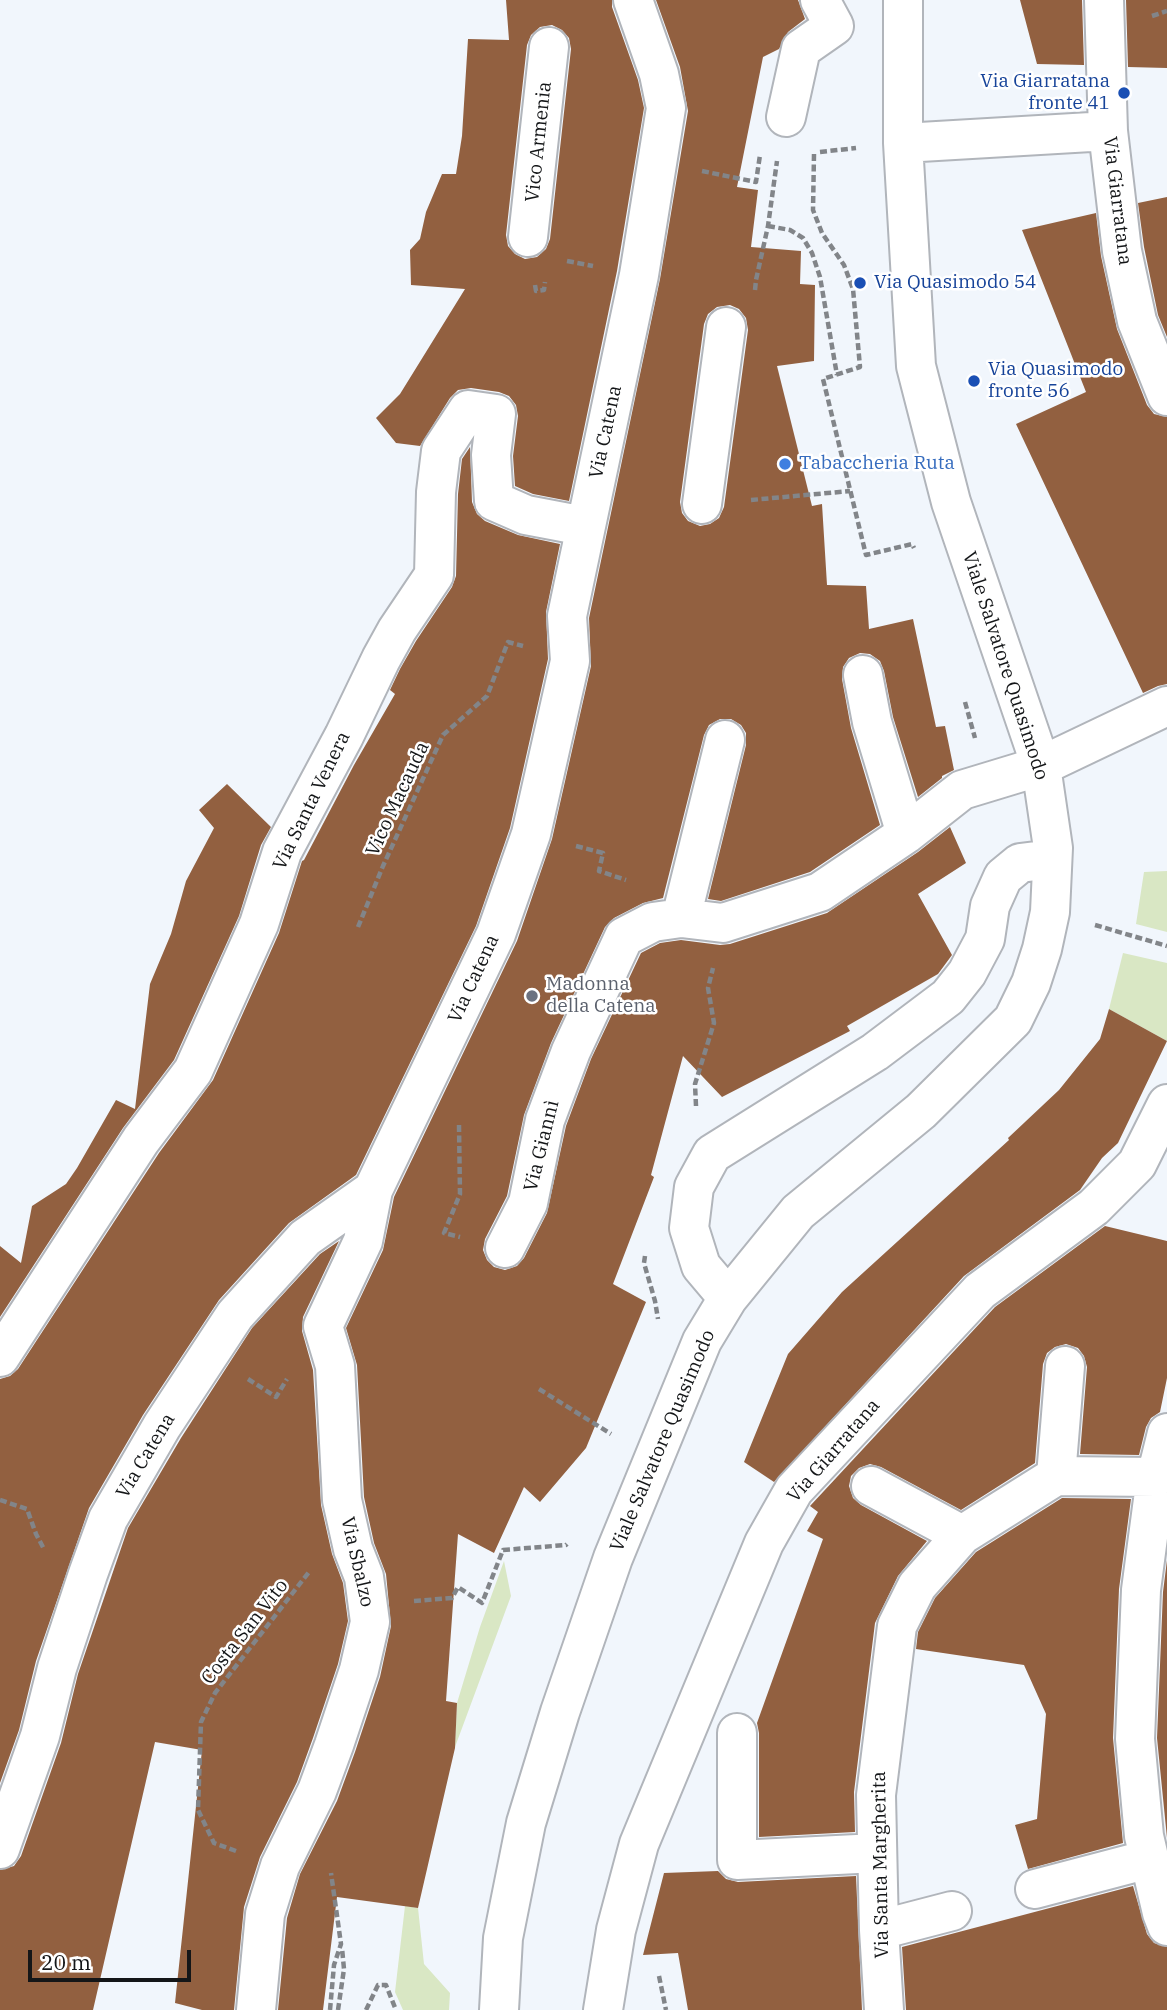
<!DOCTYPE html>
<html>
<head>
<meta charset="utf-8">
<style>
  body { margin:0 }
  #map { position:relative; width:1167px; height:2010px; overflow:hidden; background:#f1f6fc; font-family:"IBM Plex Serif",serif }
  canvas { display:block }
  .scale { position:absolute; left:28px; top:1950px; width:163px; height:32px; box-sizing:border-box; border:4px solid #141618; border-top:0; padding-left:9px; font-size:21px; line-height:24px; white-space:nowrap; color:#141618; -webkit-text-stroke:5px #fff; paint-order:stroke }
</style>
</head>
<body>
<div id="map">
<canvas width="1167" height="2010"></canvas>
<div class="scale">20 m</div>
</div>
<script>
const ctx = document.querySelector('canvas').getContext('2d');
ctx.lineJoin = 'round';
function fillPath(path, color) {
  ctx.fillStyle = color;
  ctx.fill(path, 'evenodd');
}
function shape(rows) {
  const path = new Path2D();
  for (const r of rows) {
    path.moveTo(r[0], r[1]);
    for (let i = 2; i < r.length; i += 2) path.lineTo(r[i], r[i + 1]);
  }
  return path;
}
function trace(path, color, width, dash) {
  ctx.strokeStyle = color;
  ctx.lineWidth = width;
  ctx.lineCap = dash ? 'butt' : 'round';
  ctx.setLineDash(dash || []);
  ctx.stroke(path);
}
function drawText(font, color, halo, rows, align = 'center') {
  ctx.font = font + ' "IBM Plex Serif",serif';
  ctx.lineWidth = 5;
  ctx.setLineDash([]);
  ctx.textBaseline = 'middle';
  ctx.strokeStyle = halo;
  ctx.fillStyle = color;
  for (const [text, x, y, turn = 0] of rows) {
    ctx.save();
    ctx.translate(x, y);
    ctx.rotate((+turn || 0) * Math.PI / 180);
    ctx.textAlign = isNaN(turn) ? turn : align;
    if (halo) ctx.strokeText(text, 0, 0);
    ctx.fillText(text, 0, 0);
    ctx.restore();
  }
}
const green = shape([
  [1167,871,1167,932,1136,924,1144,872],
  [1123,953,1167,963,1167,1041,1109,1009],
  [504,1561,511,1596,455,1747,457,1703,480,1627],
  [405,1906,418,1908,424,1964,450,1993,449,2010,403,2010,395,1992]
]);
const building = shape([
  [506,0,612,0,612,7,638,80,644,108,617,271,569,501,533,494,515,486,513,456,518,416,516,405,509,396,499,392,471,388,458,390,450,398,420,446,396,443,376,418,400,394,465,289,411,285,410,250,420,239,426,212,442,174,456,174,462,136,468,39,509,40],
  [552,25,562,30,569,38,571,49,550,239,546,249,537,257,525,259,515,254,508,246,506,235,527,45,531,35,540,27],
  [656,0,798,0,805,19,788,32,779,49,763,57,737,187,758,190,751,247,801,251,800,284,815,285,814,361,777,366,812,506,822,504,827,585,866,586,869,629,913,619,936,727,945,726,954,770,942,776,942,778,918,797,893,717,884,671,880,661,870,654,860,653,849,658,843,667,842,679,851,728,880,825,810,872,721,901,708,899,746,745,746,733,741,725,731,719,720,719,709,725,704,735,663,898,643,903,614,918,605,927,551,1043,524,1115,507,1196,485,1239,483,1250,487,1260,494,1267,505,1270,517,1266,524,1258,547,1213,566,1126,591,1059,641,953,660,943,681,940,720,945,730,944,827,913,918,852,950,827,966,863,918,894,952,955,938,974,847,1026,850,1031,722,1097,683,1056,651,1175,654,1177,613,1284,646,1302,586,1448,540,1502,524,1487,494,1553,458,1534,446,1701,457,1703,455,1748,418,1908,337,1897,323,2010,278,2010,287,1918,300,1874,337,1801,355,1752,380,1677,391,1626,386,1574,374,1543,364,1497,357,1365,346,1328,383,1250,394,1197,517,941,552,839,591,666,589,618,660,279,688,111,680,67],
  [730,305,739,309,746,318,748,330,724,507,719,518,710,524,700,526,688,521,682,513,680,502,704,324,708,314,717,307],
  [1020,0,1082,0,1084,65,1037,64],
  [1126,0,1167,0,1167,68,1128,67],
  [1167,197,1167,337,1158,315,1144,247,1138,203],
  [1096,213,1101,256,1117,329,1147,405,1154,414,1167,417,1167,684,1158,686,1143,693,1016,424,1086,392,1022,230],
  [470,447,472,502,477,514,485,521,518,535,560,544,546,612,548,659,510,828,476,926,356,1175,289,1223,219,1300,143,1415,89,1508,36,1661,19,1730,0,1783,0,1379,10,1376,18,1369,159,1153,213,1080,279,933,302,861,304,860,354,765,395,694,390,690,400,669,416,641,452,587,456,576,458,494,462,459],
  [227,784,271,827,261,845,239,916,174,1060,123,1128,0,1317,0,1246,21,1263,32,1206,66,1184,77,1168,116,1100,135,1109,150,984,171,934,186,881,214,828,199,810],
  [1109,1009,1167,1041,1118,1143,1102,1158,1080,1190,964,1276,774,1482,744,1462,788,1354,842,1292,1009,1140,1008,1138,1059,1090,1100,1039],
  [1105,1226,1167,1241,1167,1378,1160,1412,1151,1418,1146,1427,1139,1455,1080,1454,1087,1367,1084,1356,1078,1348,1066,1344,1055,1347,1047,1353,1043,1364,1035,1463,961,1510,881,1467,870,1464,859,1468,851,1476,849,1486,853,1498,861,1505,927,1541,898,1576,875,1623,854,1792,855,1832,759,1837,759,1733,757,1723,823,1539,807,1531,818,1512,810,1506,995,1307],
  [339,1241,303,1317,302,1331,313,1370,321,1505,332,1554,343,1583,348,1621,338,1664,313,1738,297,1782,260,1857,244,1907,234,2010,202,2010,175,2003,202,1750,155,1742,93,2010,0,2010,0,1870,14,1866,21,1856,61,1743,78,1674,128,1528,181,1438,252,1328,320,1254],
  [1062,1498,1131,1499,1119,1589,1113,1738,1123,1843,1028,1869,1015,1825,1037,1819,1046,1714,1024,1665,916,1649,918,1632,935,1598,976,1552],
  [1167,1560,1167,1838,1157,1738,1163,1592],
  [718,1871,726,1879,738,1882,856,1876,862,2010,688,2010,678,1953,643,1955,664,1873],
  [1133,1886,1147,1934,1154,1943,1167,1947,1167,2010,906,2010,902,1947]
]);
const path = shape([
  [1152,16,1167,11],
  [820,152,856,148],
  [814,154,813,210,822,233,844,265,853,289,860,367,823,379,866,555,912,544,914,548],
  [702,171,756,182,760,155],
  [768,226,790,230,803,238,812,253,820,277,837,375],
  [567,261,593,266],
  [535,285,536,291,544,290,545,282],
  [755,290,756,280,768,226,777,161],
  [751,500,850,491],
  [965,702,975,738],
  [576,846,603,853,599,871,626,880],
  [1095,925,1167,946],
  [358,927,383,866,443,735,487,696,508,642,523,646],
  [696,1106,695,1084,714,1023,708,988,713,968],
  [459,1125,460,1194,444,1233,460,1237],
  [645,1256,644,1263,655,1301,658,1319],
  [248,1379,276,1397,287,1379],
  [539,1389,611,1434],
  [0,1500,27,1509,36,1534,44,1549],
  [414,1601,452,1598,458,1587,482,1603,503,1550,566,1545,567,1544],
  [236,1851,214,1843,198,1810,201,1722,215,1693,309,1572],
  [659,1976,666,2010],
  [330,2010,334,1965,341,1944,331,1873],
  [338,2010,344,1969,342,1948],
  [366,2010,378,1985,386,1985,396,2010]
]);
const minor = shape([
  [1104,0,1108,131,1122,251,1137,321,1167,396],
  [786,117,801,49,834,26,820,0],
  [903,143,1108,131],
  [528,237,549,47],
  [702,504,726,327],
  [863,675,872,722,906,834],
  [725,740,681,918,723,923,820,892,906,834,962,790,1041,766,1167,706],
  [505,1248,528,1203,545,1120,571,1051,624,937,653,922,681,918],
  [728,1298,701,1266,689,1228,694,1187,712,1154,875,1052,948,997,967,973,985,939,990,906,1003,877,1020,863,1052,859],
  [0,1357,141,1140,193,1071,259,924,282,852,344,736,381,659,397,630,434,575,436,492,441,451,468,410,496,414,491,455,494,501,526,515,584,526],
  [1167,1433,1156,1477,1141,1590,1135,1739,1144,1836,1162,1913,1167,1926],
  [1056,1476,1065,1366],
  [871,1486,962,1535],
  [737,1733,737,1860,877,1853],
  [0,1849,40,1736,57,1668,88,1574,108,1519,162,1426,235,1315,305,1238,373,1190,496,934,531,834,570,661,567,616,639,275,666,108,659,74,633,0],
  [1035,1889,1149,1859],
  [879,1930,952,1911],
  [256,2010,265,1914,280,1866,317,1791,334,1745,359,1670,370,1622,364,1577,353,1549,342,1500,335,1366,323,1326,363,1241,373,1190],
  [499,2010,503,1938,526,1823,560,1712,613,1558,702,1341,728,1298,798,1212,921,1111,1013,1020,1031,983,1042,949,1050,912,1053,848,1041,766,951,502,916,366,903,143,903,0],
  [603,2010,616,1930,639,1844,764,1543,794,1490,980,1291,1094,1207,1137,1164,1167,1104],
  [884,2010,879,1930,876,1795,897,1626,917,1586,962,1535,1056,1476,1156,1477]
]);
const markers = [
  [1124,93,7,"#1a4fb4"],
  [860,283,7,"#1a4fb4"],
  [974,381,7,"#1a4fb4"],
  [785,464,7,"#3f7fe0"],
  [532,996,7,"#6b7280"]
];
const transitNames = [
  ["Via Giarratana",1110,82,"right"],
  ["fronte 41",1110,104,"right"],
  ["Via Quasimodo 54",874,283],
  ["Via Quasimodo",988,370],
  ["fronte 56",988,392]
];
const streetNames = [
  ["Vico Armenia",539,142,-84],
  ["Via Giarratana",1117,201,83],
  ["Via Catena",606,432,-78],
  ["Viale Salvatore Quasimodo",1005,666,72],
  ["Vico Macauda",398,799,-65],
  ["Via Santa Venera",312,801,-64],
  ["Via Catena",474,979,-65],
  ["Via Giannì",542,1146,-76],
  ["Viale Salvatore Quasimodo",663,1441,-67],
  ["Via Giarratana",834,1451,-49],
  ["Via Catena",146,1456,-59],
  ["Via Sbalzo",357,1562,77],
  ["Costa San Vito",245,1632,-52],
  ["Via Santa Margherita",881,1865,-91]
];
const shopNames = [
  ["Tabaccheria Ruta",799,464]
];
const worshipNames = [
  ["Madonna",546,985],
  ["della Catena",546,1007]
];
fillPath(green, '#d9e7c4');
fillPath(building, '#926040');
trace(minor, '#b1b5bb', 42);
trace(path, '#828589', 4.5, [7, 3.5]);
trace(minor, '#fff', 38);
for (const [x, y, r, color] of markers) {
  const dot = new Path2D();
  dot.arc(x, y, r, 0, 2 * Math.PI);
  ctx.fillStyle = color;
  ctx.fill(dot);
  trace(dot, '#fff', 2.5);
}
drawText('19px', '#164399', '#fff', transitNames, 'left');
drawText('19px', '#141618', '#fff', streetNames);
drawText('19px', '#366cbe', '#fff', shopNames, 'left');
drawText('19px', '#5b616d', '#fff', worshipNames, 'left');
</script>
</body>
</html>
